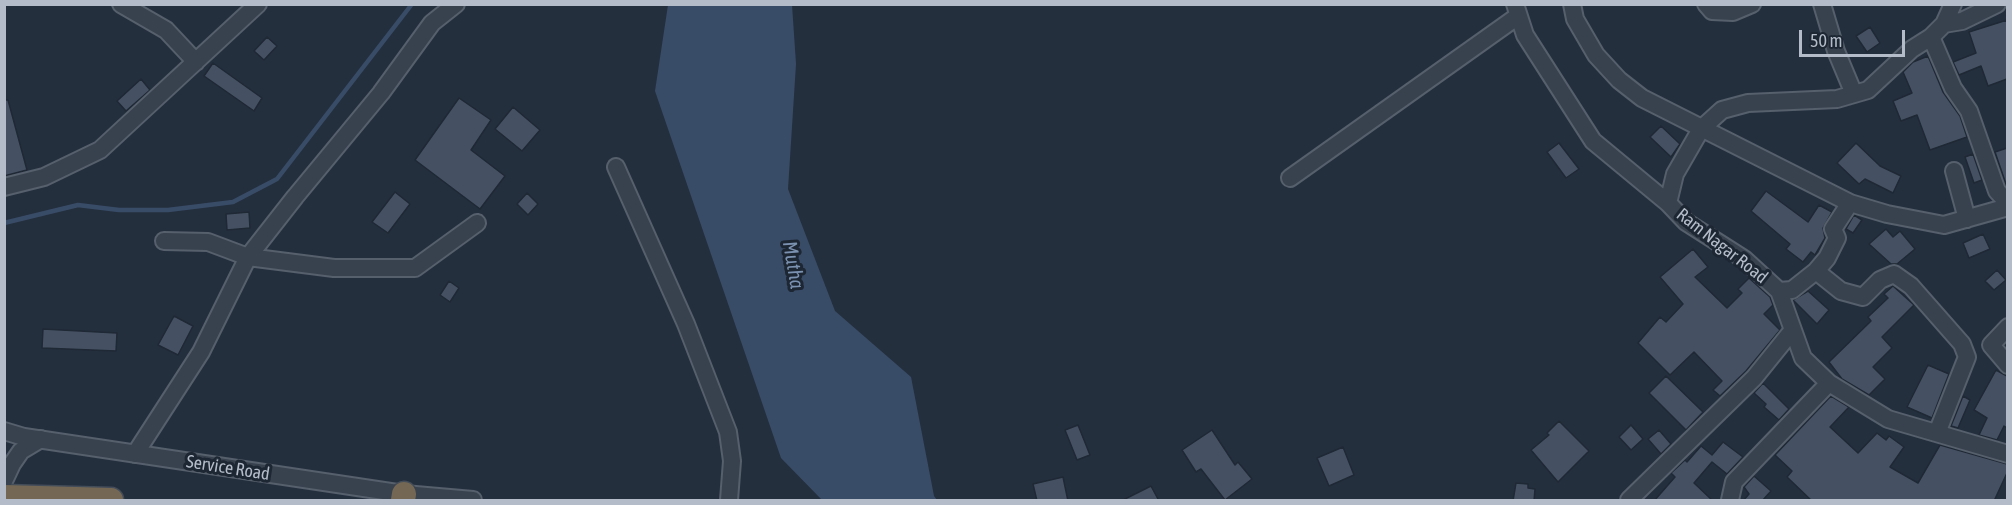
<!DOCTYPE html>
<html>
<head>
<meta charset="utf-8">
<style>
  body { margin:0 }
  #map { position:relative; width:2012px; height:505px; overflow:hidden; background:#242f3e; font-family:"Asap Condensed",sans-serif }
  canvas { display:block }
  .frame { position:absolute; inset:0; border:6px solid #b4bcc9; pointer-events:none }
  .scale { position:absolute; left:1799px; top:30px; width:106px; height:27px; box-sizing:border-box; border:3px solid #b4bcc9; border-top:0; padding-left:8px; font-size:18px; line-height:21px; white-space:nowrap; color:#b4bcc9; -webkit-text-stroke:4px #1d2633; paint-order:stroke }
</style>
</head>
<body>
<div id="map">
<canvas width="2012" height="505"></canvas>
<div class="frame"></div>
<div class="scale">50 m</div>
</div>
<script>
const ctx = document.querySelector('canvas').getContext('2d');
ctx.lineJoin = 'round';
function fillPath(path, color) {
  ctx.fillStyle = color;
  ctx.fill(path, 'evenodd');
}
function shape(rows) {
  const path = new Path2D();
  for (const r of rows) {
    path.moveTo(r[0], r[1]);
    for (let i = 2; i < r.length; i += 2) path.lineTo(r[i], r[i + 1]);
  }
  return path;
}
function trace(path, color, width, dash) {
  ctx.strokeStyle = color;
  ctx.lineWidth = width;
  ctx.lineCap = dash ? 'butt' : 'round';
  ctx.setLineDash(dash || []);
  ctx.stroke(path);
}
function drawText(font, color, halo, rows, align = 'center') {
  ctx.font = font + ' "Asap Condensed",sans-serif';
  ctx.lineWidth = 6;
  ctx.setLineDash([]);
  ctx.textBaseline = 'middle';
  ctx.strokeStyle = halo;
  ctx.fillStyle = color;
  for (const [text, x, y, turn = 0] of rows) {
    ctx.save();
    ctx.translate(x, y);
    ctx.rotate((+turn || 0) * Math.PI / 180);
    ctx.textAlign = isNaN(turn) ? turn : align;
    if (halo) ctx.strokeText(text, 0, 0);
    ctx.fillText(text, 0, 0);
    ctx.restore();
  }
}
const water = shape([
  [668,5,792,5,796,64,788,189,835,311,911,377,934,496,937,500,822,500,781,458,655,91]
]);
const stream = shape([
  [4,223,78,205,119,210,168,210,233,202,277,179,412,4]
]);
const building = shape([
  [2007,20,2007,79,1988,86,1981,66,1959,75,1953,62,1976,53,1969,32,2007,20],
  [1870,27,1880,43,1867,52,1856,36,1870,27],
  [267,37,277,46,264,60,254,51,267,37],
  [1928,56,1943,92,1960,116,1967,137,1930,150,1917,115,1901,121,1893,101,1912,93,1903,72,1913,62,1928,56],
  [213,63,262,98,254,111,204,76,213,63],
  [141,79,150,90,126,111,117,101,141,79],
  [459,98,491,120,471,150,505,176,480,209,415,160,459,98],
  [4,100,8,100,27,170,4,176,4,100],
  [513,107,540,130,522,151,495,129,513,107],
  [1661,126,1680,144,1671,157,1650,137,1661,126],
  [1559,143,1579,169,1566,178,1547,152,1559,143],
  [1856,143,1880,166,1901,176,1893,193,1865,179,1859,184,1837,163,1856,143],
  [2007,148,2007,187,1995,152,2007,148],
  [1973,154,1982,180,1974,183,1965,157,1973,154],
  [1766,191,1808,222,1819,205,1832,212,1823,228,1825,238,1815,255,1811,252,1803,262,1786,249,1790,244,1751,211,1766,191],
  [395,192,410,204,388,233,372,222,395,192],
  [527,193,538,204,528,215,517,204,527,193],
  [249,212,250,228,227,230,226,214,249,212],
  [1854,215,1862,220,1853,233,1846,229,1854,215],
  [1886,229,1893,237,1900,231,1915,249,1897,264,1891,264,1869,244,1886,229],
  [1983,234,1990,249,1969,258,1963,243,1983,234],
  [1693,249,1708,267,1695,277,1727,308,1742,293,1738,289,1749,278,1770,297,1773,305,1764,314,1780,330,1746,371,1720,396,1713,390,1722,381,1694,352,1670,375,1638,343,1660,317,1666,322,1683,304,1660,277,1693,249],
  [1997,270,2006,280,1994,290,1985,281,1997,270],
  [449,281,459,288,450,302,440,295,449,281],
  [1893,286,1914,305,1882,337,1892,348,1873,367,1885,379,1869,395,1842,379,1829,362,1871,321,1868,317,1888,298,1884,294,1893,286],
  [1808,291,1829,310,1817,324,1793,300,1808,291],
  [174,316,193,326,178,355,158,345,174,316],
  [43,329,117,333,116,351,42,348,43,329],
  [1928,365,1949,374,1932,418,1907,407,1928,365],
  [1996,370,2007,376,2007,428,2004,426,1997,440,1979,435,1987,418,1974,410,1996,370],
  [1666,376,1703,412,1686,430,1649,393,1666,376],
  [1763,383,1789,409,1779,420,1764,407,1766,404,1754,393,1763,383],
  [1831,396,1849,407,1830,427,1858,453,1877,433,1886,440,1889,436,1904,447,1890,467,1918,483,1940,445,2007,464,2007,473,1994,501,1812,501,1787,477,1792,471,1775,455,1831,396],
  [1963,396,1970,400,1958,428,1951,426,1963,396],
  [1559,421,1589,451,1558,482,1531,450,1549,435,1547,433,1559,421],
  [1078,425,1090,455,1077,460,1065,430,1078,425],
  [1631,425,1643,439,1631,450,1619,437,1631,425],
  [1212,430,1235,465,1238,462,1252,479,1225,500,1201,469,1196,472,1182,450,1212,430],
  [1659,430,1671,444,1661,454,1648,439,1659,430],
  [1723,442,1743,457,1727,474,1712,462,1694,483,1713,501,1654,501,1675,477,1671,473,1685,460,1687,462,1701,446,1712,455,1723,442],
  [1343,447,1354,475,1329,486,1317,458,1343,447],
  [1754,476,1771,491,1762,501,1743,501,1749,494,1744,487,1754,476],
  [1063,477,1068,501,1037,501,1033,484,1063,477],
  [1516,483,1528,484,1528,488,1535,489,1534,501,1513,501,1516,483],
  [1151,486,1159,501,1121,501,1151,486]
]);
const minor = shape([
  [121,4,166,30,196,62],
  [1515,4,1525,35,1593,141,1668,203],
  [1572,4,1575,19,1596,55,1619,80,1642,98,1850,203,1887,214,1944,225,2008,207],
  [1706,4,1712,11,1733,12,1752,4],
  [1822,4,1836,51,1854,94],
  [1953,4,1944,24,1931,37,1912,49,1868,90,1837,99,1748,103,1722,110,1701,129,1675,174,1668,203,1686,222,1744,259,1779,291,1803,358,1829,383,1888,419,2008,454],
  [1944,24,1962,21,1997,4],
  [1931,37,1953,88,1969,111,1997,191,2008,203],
  [616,167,686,324,728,432,732,461,729,500],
  [1954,171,1967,219],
  [1290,178,1518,16],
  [4,187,44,177,100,150,258,4],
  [164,241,208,242,248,257,334,268,415,268,477,223],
  [1816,271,1841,291,1863,297,1880,280,1894,274,1911,286,1962,344,1967,357,1937,433],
  [1779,291,1792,290,1816,271,1827,258,1837,238,1833,229,1850,203],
  [2008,327,1991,345,2008,365],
  [4,431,24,437,404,494,473,500],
  [135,454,201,352,248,257,295,197,381,93,432,23,456,4],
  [4,481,12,464,21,451,41,439],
  [1629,500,1754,378,1792,331],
  [1730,500,1734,482,1829,383]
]);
const highway = shape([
  [4,497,111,500],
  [403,500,404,494]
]);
const streetNames = [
  ["Ram Nagar Road",1722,246,38],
  ["Service Road",228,468,9]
];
const waterNames = [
  ["Mutha",793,265,80]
];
fillPath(water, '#394c67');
trace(stream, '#394c67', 4.5);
fillPath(building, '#455162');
trace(building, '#1f2835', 1.5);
trace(minor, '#565f6c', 20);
trace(highway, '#434c59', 27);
trace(minor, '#38414e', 16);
trace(highway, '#746855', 24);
drawText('18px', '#b4bcc9', '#1d2633', streetNames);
drawText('italic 20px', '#7c92b1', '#1d2633', waterNames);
</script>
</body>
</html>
